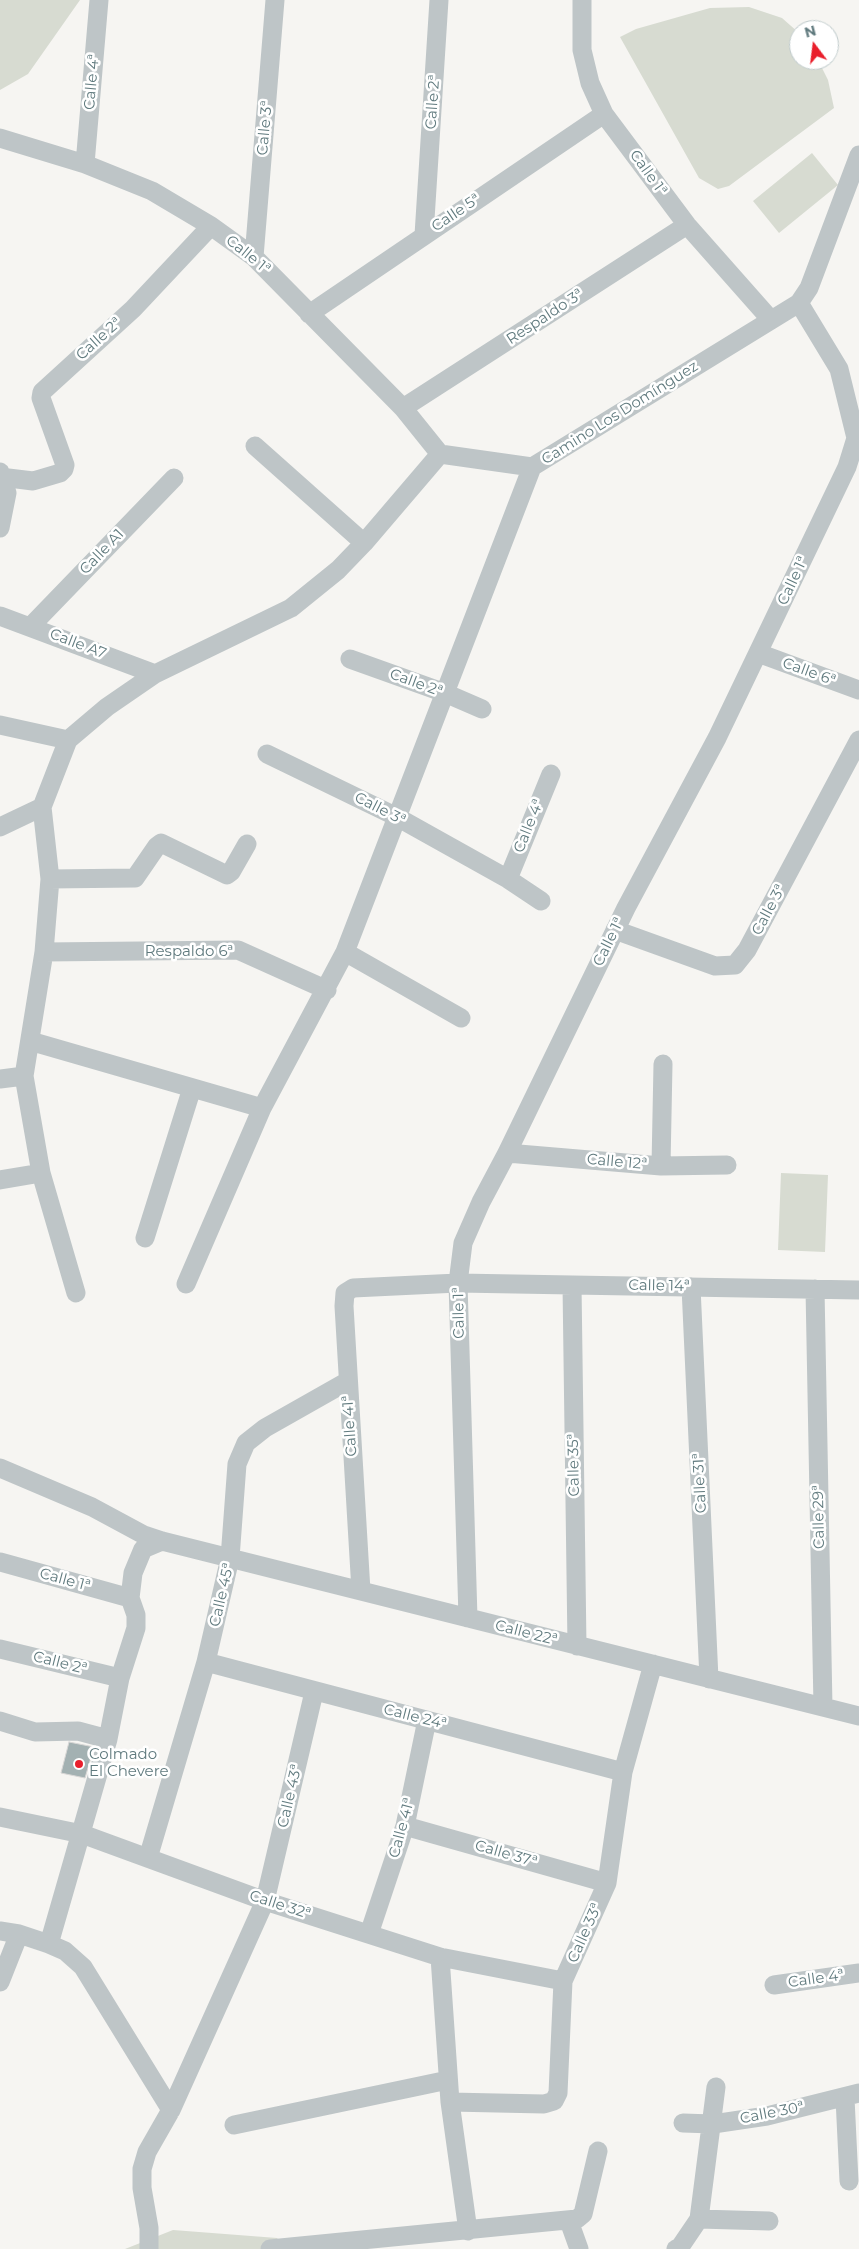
<!DOCTYPE html>
<html>
<head>
<meta charset="utf-8">
<style>
  body { margin:0 }
  #map { position:relative; width:859px; height:2249px; overflow:hidden; background:#f6f5f2; font-family:Montserrat,sans-serif }
  canvas { display:block }
  .north { position:absolute; left:789px; top:20px; width:50px; height:50px; box-sizing:border-box; background:#fff; border:1px solid #bfcacb; border-radius:50%; rotate:345deg; font-size:14px; font-weight:700; line-height:20px; text-align:center; color:#607a7e }
  .north::after { content:''; display:block; margin:auto; width:18px; height:22px; background:#e91f2c; clip-path:polygon(50% 0,100% 100%,50% 72%,0 100%) }
</style>
</head>
<body>
<div id="map">
<canvas width="859" height="2249"></canvas>
<div class="north">N</div>
</div>
<script>
const ctx = document.querySelector('canvas').getContext('2d');
ctx.lineJoin = 'round';
function fillPath(path, color) {
  ctx.fillStyle = color;
  ctx.fill(path, 'evenodd');
}
function shape(rows) {
  const path = new Path2D();
  for (const r of rows) {
    path.moveTo(r[0], r[1]);
    for (let i = 2; i < r.length; i += 2) path.lineTo(r[i], r[i + 1]);
  }
  return path;
}
function trace(path, color, width, dash) {
  ctx.strokeStyle = color;
  ctx.lineWidth = width;
  ctx.lineCap = dash ? 'butt' : 'round';
  ctx.setLineDash(dash || []);
  ctx.stroke(path);
}
function drawText(font, color, halo, rows, align = 'center') {
  ctx.font = font + ' Montserrat,sans-serif';
  ctx.lineWidth = 5;
  ctx.setLineDash([]);
  ctx.textBaseline = 'middle';
  ctx.strokeStyle = halo;
  ctx.fillStyle = color;
  for (const [text, x, y, turn = 0] of rows) {
    ctx.save();
    ctx.translate(x, y);
    ctx.rotate((+turn || 0) * Math.PI / 180);
    ctx.textAlign = isNaN(turn) ? turn : align;
    if (halo) ctx.strokeText(text, 0, 0);
    ctx.fillText(text, 0, 0);
    ctx.restore();
  }
}
const green = shape([
  [0,0,80,0,28,74,0,90],
  [749,7,782,18,799,33,799,60,818,60,828,80,834,108,729,186,718,189,699,178,620,37,636,29,710,8],
  [812,153,838,185,779,233,753,201],
  [781,1173,828,1175,825,1252,778,1250],
  [173,2230,277,2238,288,2249,125,2249]
]);
const building = shape([
  [69,1742,94,1747,85,1778,61,1773,69,1742]
]);
const minor = shape([
  [582,0,582,50,590,83,604,114,687,225,771,320],
  [0,138,85,164,152,191,211,226,254,257,403,408,440,454],
  [85,164,99,0],
  [424,235,439,0],
  [254,257,275,0],
  [309,314,604,114],
  [403,408,687,225],
  [255,446,364,543],
  [440,454,532,467,799,303,809,288,859,155],
  [0,472,7,493,0,528],
  [0,477,33,481,60,473,64,469,65,465,41,398,42,392,133,309,211,226],
  [0,616,155,674],
  [30,627,174,478],
  [758,653,859,690],
  [350,659,445,693,482,709],
  [0,725,68,740],
  [267,754,397,817,508,879,541,901],
  [42,807,50,879,44,952,24,1076,41,1173,76,1293],
  [0,827,42,807,68,740,107,707,155,674,291,608,338,570,364,543,440,454],
  [50,879,135,878,157,846,161,843,227,875,231,872,247,844],
  [508,879,551,774],
  [615,930,715,966,735,965,747,950,859,740],
  [44,952,238,950,327,990],
  [345,952,461,1018],
  [30,1041,262,1108],
  [0,1079,24,1076],
  [507,1153,661,1166,727,1165],
  [661,1166,663,1064],
  [0,1180,41,1173],
  [145,1238,192,1088],
  [186,1284,262,1108,345,952,532,467],
  [572,1285,577,1646],
  [691,1287,709,1679],
  [815,1289,823,1707,859,1716],
  [0,1468,92,1507,144,1535,162,1541,823,1707],
  [0,1562,130,1598],
  [361,1591,344,1306,345,1293,353,1288,458,1283,859,1290],
  [468,1618,458,1283,463,1243,481,1202,507,1153,626,908,717,738,847,467,856,438,839,369,799,303],
  [0,1649,120,1678],
  [206,1662,623,1772],
  [0,1721,35,1732,78,1731,108,1739],
  [0,1817,82,1834,265,1901,440,1957,563,1981],
  [405,1826,607,1883],
  [148,1858,206,1662,230,1558,237,1464,246,1443,265,1428,348,1381],
  [0,1931,19,1934,49,1944,65,1951,83,1967,171,2110],
  [369,1934,405,1826,427,1720],
  [49,1944,108,1739,120,1678,136,1628,136,1615,130,1598,133,1573,143,1549,162,1541],
  [440,1957,450,2102,468,2231],
  [0,1982,19,1934],
  [774,1985,859,1973],
  [716,2087,699,2219,769,2221],
  [845,2098,849,2181],
  [450,2102,544,2104,554,2101,558,2093,563,1981,607,1883,623,1772,653,1664],
  [683,2123,713,2124,767,2116,859,2093],
  [234,2125,448,2080],
  [569,2221,579,2249],
  [149,2249,149,2228,142,2188,142,2169,147,2152,171,2110,265,1901,314,1692],
  [270,2249,577,2219,583,2214,598,2151],
  [676,2249,680,2247,699,2219]
]);
const markers = [
  [79,1764,5,"#e91f2c"]
];
const streetNames = [
  ["Calle 4ª",92,82,-85],
  ["Calle 2ª",433,102,-86],
  ["Calle 3ª",265,128,-85],
  ["Calle 1ª",648,173,54],
  ["Calle 5ª",456,213,-34],
  ["Calle 1ª",248,255,39],
  ["Respaldo 3ª",545,317,-33],
  ["Calle 2ª",99,339,-42],
  ["Camino Los Domínguez",620,413,-32],
  ["Calle A1",102,552,-46],
  ["Calle 1ª",793,581,-65],
  ["Calle A7",78,644,21],
  ["Calle 6ª",809,672,20],
  ["Calle 2ª",416,683,20],
  ["Calle 3ª",380,809,27],
  ["Calle 4ª",529,826,-68],
  ["Calle 3ª",769,910,-62],
  ["Calle 1ª",609,942,-64],
  ["Respaldo 6ª",189,952],
  ["Calle 12ª",617,1162,5],
  ["Calle 14ª",659,1286,1],
  ["Calle 1ª",459,1313,-91],
  ["Calle 41ª",350,1426,-94],
  ["Calle 35ª",574,1465,-91],
  ["Calle 31ª",700,1483,-93],
  ["Calle 29ª",819,1517,-91],
  ["Calle 1ª",65,1580,15],
  ["Calle 45ª",222,1595,-77],
  ["Calle 22ª",526,1633,14],
  ["Calle 2ª",60,1663,14],
  ["Calle 24ª",415,1717,14],
  ["Calle 43ª",290,1796,-77],
  ["Calle 41ª",402,1828,-75],
  ["Calle 37ª",506,1854,16],
  ["Calle 32ª",280,1905,18],
  ["Calle 33ª",585,1933,-66],
  ["Calle 4ª",816,1979,-8],
  ["Calle 30ª",772,2113,-11]
];
const poiNames = [
  ["Colmado",89,1755],
  ["El Chevere",89,1772]
];
fillPath(green, '#d7dbd1');
fillPath(building, '#a3b1b2');
trace(building, '#d7d6d5', 1);
trace(minor, '#bec5c7', 19);
for (const [x, y, r, color] of markers) {
  const dot = new Path2D();
  dot.arc(x, y, r, 0, 2 * Math.PI);
  ctx.fillStyle = color;
  ctx.fill(dot);
  trace(dot, '#fff', 2);
}
drawText('15px', '#607a7e', '#fff', streetNames);
drawText('15px', '#607a7e', '#fff', poiNames, 'left');
</script>
</body>
</html>
